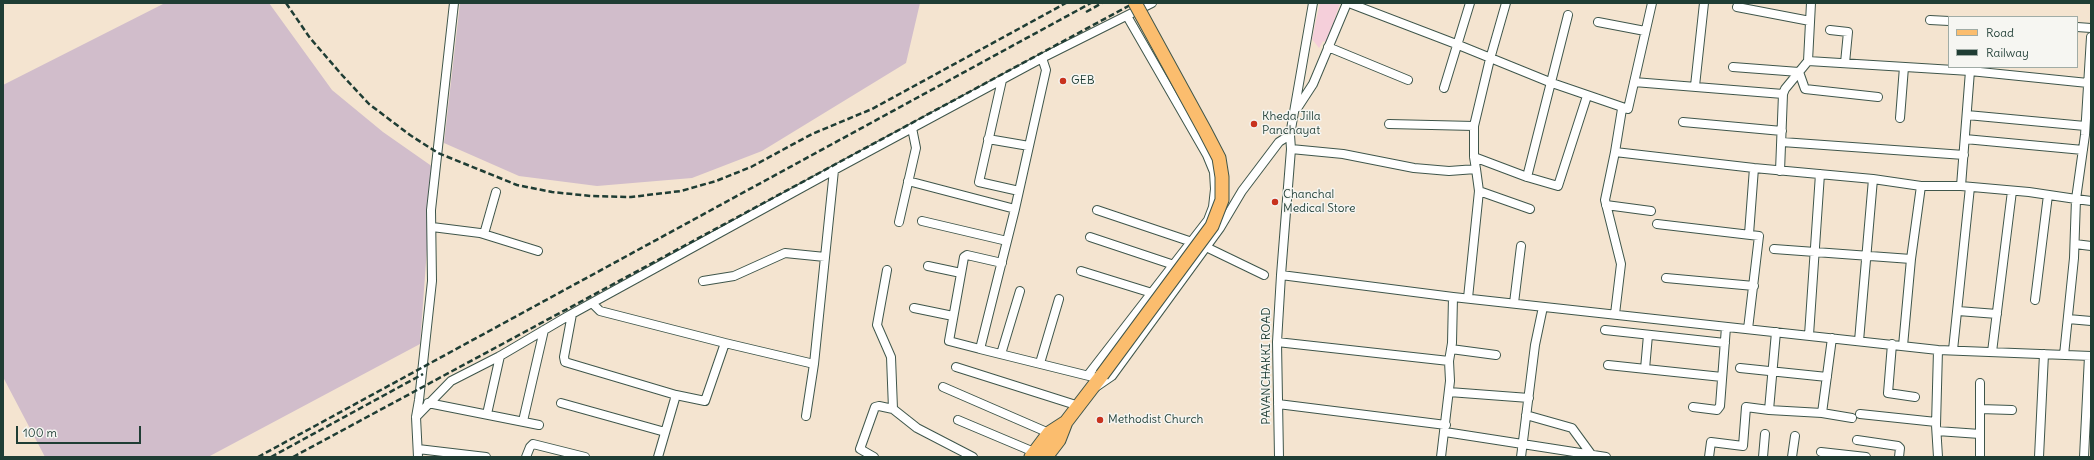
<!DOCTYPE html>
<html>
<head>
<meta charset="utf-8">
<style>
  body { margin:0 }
  #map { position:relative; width:2094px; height:460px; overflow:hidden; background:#f4e4d0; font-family:Delius,sans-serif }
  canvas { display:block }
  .frame { position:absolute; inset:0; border:4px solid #1f3d34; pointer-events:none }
  .legend { position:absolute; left:1948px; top:16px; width:130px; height:52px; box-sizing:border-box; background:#f6f6f2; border:1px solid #a0aca6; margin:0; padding:5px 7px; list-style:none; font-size:12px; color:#1f3d34 }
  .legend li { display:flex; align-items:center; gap:8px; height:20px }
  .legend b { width:20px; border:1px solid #a0aca6 }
  .scale { position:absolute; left:16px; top:426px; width:125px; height:18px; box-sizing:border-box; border:2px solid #1f3d34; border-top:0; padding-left:5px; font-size:12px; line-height:14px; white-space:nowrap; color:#1f3d34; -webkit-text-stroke:3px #f6f6f2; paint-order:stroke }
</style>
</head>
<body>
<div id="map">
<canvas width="2094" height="460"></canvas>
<div class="frame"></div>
<ul class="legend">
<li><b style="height:5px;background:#fbbd6e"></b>Road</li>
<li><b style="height:5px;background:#1f3d34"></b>Railway</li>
</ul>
<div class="scale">100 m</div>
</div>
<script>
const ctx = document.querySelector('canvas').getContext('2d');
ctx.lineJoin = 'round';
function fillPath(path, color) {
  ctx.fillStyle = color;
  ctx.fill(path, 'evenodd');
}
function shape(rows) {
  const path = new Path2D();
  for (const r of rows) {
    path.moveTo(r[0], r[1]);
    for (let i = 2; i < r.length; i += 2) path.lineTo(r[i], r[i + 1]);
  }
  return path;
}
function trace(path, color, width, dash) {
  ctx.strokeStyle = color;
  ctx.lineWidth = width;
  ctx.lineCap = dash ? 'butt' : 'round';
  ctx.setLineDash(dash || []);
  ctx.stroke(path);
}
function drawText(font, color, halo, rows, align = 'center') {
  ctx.font = font + ' Delius,sans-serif';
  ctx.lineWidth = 3;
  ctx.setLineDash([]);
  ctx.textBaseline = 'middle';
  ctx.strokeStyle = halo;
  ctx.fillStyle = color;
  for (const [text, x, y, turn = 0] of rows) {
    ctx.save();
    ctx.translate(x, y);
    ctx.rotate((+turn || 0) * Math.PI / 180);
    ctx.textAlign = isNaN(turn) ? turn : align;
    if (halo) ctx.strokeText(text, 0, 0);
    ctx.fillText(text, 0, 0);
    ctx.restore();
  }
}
const built = shape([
  [1320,3,1340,3,1327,43,1323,41,1319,48,1312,39]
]);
const industrial = shape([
  [165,3,269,3,332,90,383,132,433,167,420,344,208,457,45,457,3,377,3,85],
  [460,3,920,3,906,63,762,151,692,178,597,186,519,176,444,143]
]);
const street = shape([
  [1313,3,1290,135,1291,149,1281,275,1453,297,1938,350,2091,356],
  [1349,3,1456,44,1552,83,1628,109,1652,3],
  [1737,7,1810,21],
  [1930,20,1949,21],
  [1598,22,1645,31],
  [2077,27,2091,28],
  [1830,30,1848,32,1845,63],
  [1328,47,1408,80],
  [1042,58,1046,70,1015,209,980,349,1093,377],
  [1808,61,1811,3],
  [1733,67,1799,72,1808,61,1970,71,1961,186,2029,192,2076,199,2085,135,2091,37],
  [1970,71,2088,83],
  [1799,72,1805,89,1878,97],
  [1002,80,979,182,1019,191],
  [1634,82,1783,94],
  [1695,86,1704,3],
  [1444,88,1470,3],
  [1298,107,1313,84,1347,3],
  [1622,109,1615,152,1754,168,1873,179],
  [1967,115,2085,126],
  [1900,118,1904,67],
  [1683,122,1782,131],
  [1389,124,1474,126],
  [988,139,1029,146],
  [1965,139,2083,150],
  [1782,142,1964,155],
  [1291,149,1343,154,1414,168,1449,171,1476,169,1479,191,1468,298],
  [1615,152,1605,200,1621,264,1615,314],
  [1474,157,1527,177,1558,186,1587,96],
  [1476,169,1474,157,1474,126,1490,59,1506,3],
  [1780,171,1783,94,1785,89,1799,72],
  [1527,177,1568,15],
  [908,181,1015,209],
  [1479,191,1530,209],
  [1606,205,1651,211],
  [1097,210,1192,242],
  [922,221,1007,241],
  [899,222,916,148,912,128],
  [1657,224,1759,236,1748,329],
  [432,227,480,233,538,251],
  [484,234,496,192],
  [1749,234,1754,168],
  [1090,237,1174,265],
  [2075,244,2091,246],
  [1206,247,1264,275],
  [1774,249,1911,259,1921,186,1961,186],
  [928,266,961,273],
  [887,270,877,325,891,357,893,409],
  [1081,271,1152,293],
  [1666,278,1754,286],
  [703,281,734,276,785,253,825,257],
  [2035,300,2048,195],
  [592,303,600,311,725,343],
  [1514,303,1521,246],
  [914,308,953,316],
  [1958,311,1997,314],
  [572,314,564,357,565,362,676,395],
  [2068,319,2091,321],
  [1605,330,1725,343],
  [1809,335,1820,174],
  [1832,338,1822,413,1852,418],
  [1859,341,1873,179,1921,186],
  [1277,342,1449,361],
  [1892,344,1888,393,1915,397],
  [1903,346,1911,259],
  [980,349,949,341,964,257,967,255,1002,263],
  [1451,349,1496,355],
  [1953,350,1970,187],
  [1992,352,2012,191],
  [1001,354,1020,291],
  [2064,355,2074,258,2076,199,2091,201],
  [1040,363,1059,299],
  [1608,365,1722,377],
  [956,367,1079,406],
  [1740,368,1827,377],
  [1645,369,1648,335],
  [1088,375,1208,220,1213,207,1215,189,1214,172,1207,155,1127,16],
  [943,387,1049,433],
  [1096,387,1112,376,1220,228,1242,191,1279,142,1290,135],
  [1449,392,1529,398],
  [428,403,539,425],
  [561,403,665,432],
  [1278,404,1446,425],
  [1693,407,1717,410,1720,406,1726,327],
  [1980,409,2012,410],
  [1769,410,1822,413],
  [487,414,500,356],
  [1860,414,1936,422],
  [1526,415,1572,428,1591,454],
  [806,416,814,364],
  [416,417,451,381,500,356,568,316,834,170,1042,58,1152,3],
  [958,420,1034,452],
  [523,421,544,330],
  [1937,431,1980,434],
  [1445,432,1606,457],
  [1857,440,1898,446,1900,448,1899,457],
  [418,449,486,457],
  [1821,452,1866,457],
  [418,457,416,417,419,400,432,281,431,210,454,3],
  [526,457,530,447,533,444,585,457],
  [658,457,676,395,705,401,725,343,814,364,834,170],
  [874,457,860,449,875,407,879,406,893,409,917,428,973,457],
  [1279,457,1277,342,1281,275],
  [1441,457,1450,381,1449,361,1452,343,1453,297],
  [1521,457,1535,345,1543,307],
  [1709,457,1711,442,1743,446,1746,407,1769,410,1776,332],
  [1763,457,1765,434],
  [1792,457,1795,436],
  [1938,457,1936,425,1938,350],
  [1980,457,1980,383],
  [2039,457,2044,354],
  [2084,457,2089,356]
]);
const primary = shape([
  [1031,457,1049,433,1066,422],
  [1046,457,1059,440,1066,422,1102,375]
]);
const rail = shape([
  [286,3,310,38,342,75,369,104,410,135,438,153,517,185,552,192,591,196,631,197,681,191,716,181,751,167,812,134,872,109,1066,3],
  [1086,12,1102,3],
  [258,457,1091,3],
  [271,457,423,374],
  [293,457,1134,3]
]);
const primaryBridge = shape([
  [1102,375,1212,226,1222,200,1222,177,1219,158,1205,131,1135,3]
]);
const markers = [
  [1063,81,4,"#c8321e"],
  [1254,124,4,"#c8321e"],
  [1275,202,4,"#c8321e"],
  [1100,420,4,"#c8321e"]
];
const poiNames = [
  ["GEB",1071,81],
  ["Kheda Jilla",1262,117],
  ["Panchayat",1262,131],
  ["Chanchal",1283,195],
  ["Medical Store",1283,209],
  ["Methodist Church",1108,420]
];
const streetNames = [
  ["PAVANCHAKKI ROAD",1267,366,-90]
];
fillPath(built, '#f5cfda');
fillPath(industrial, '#d1bdcb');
trace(street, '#3f564b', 10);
trace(primary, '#3f564b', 15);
trace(street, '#fff', 8);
trace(primary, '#fbbd6e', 13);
trace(rail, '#1f3d34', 2.5, [6, 3]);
trace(primaryBridge, '#3f564b', 15, []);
trace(primaryBridge, '#fbbd6e', 13);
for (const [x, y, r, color] of markers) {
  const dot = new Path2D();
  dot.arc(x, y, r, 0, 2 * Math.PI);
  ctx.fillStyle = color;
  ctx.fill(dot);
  trace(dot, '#f6f6f2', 1.5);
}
drawText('12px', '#1f3d34', '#f6f6f2', poiNames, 'left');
drawText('12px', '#1f3d34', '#f6f6f2', streetNames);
</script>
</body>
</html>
